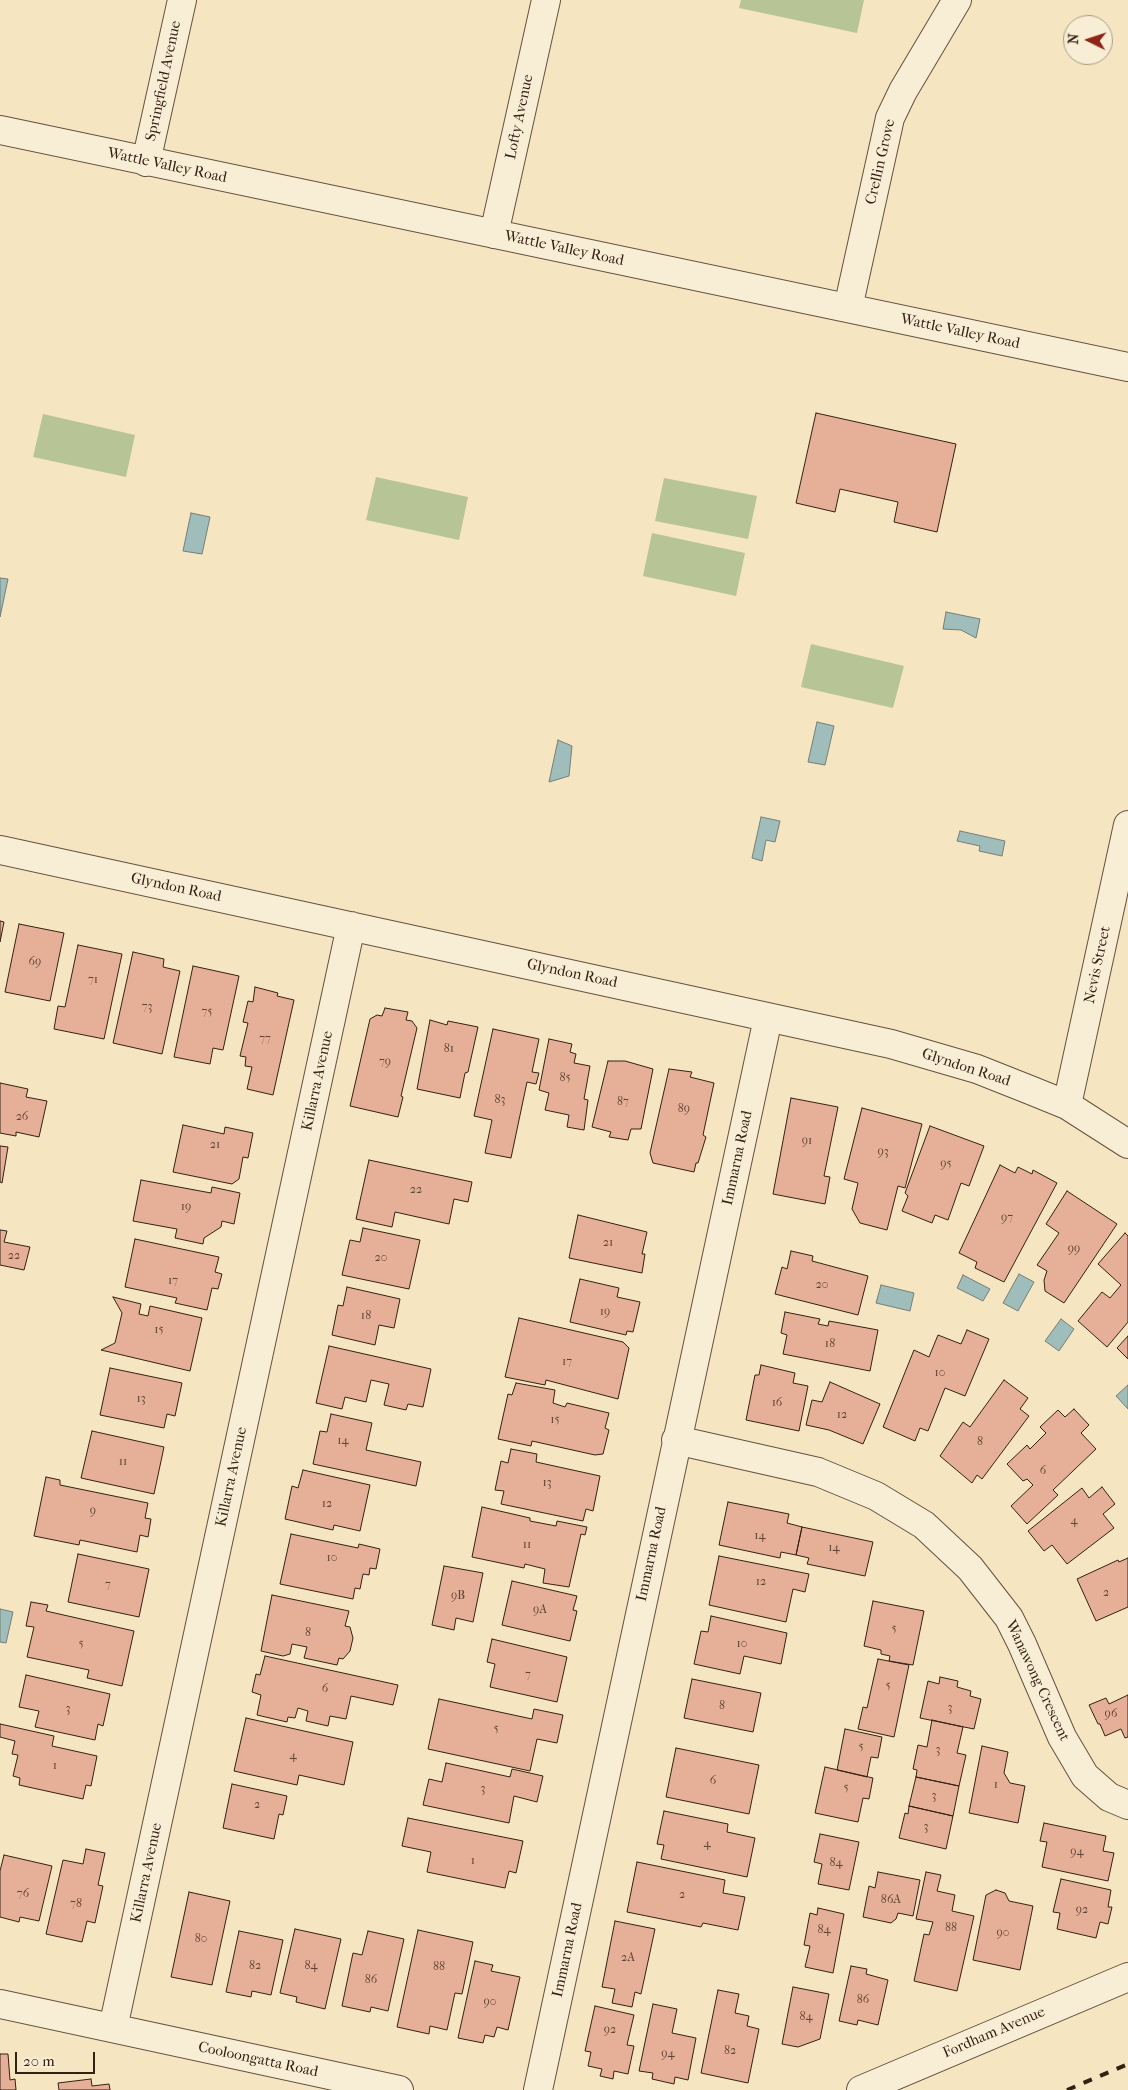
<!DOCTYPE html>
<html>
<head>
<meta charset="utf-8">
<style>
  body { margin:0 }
  #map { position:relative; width:1128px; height:2090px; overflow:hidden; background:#f5e5c0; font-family:"IM FELL French Canon",serif }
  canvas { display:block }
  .north { position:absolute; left:1063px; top:15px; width:50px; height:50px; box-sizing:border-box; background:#f8eed6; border:1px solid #aa9c88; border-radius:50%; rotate:274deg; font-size:14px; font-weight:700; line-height:20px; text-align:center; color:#352014 }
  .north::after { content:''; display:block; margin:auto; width:18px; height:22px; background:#8f2418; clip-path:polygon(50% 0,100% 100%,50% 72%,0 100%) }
  .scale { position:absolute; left:15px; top:2052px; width:80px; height:22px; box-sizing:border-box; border:2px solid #352014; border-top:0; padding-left:6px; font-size:15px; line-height:18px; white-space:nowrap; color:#352014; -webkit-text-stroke:4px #f8eed6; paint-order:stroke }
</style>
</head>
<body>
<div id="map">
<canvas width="1128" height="2090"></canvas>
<div class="north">N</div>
<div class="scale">20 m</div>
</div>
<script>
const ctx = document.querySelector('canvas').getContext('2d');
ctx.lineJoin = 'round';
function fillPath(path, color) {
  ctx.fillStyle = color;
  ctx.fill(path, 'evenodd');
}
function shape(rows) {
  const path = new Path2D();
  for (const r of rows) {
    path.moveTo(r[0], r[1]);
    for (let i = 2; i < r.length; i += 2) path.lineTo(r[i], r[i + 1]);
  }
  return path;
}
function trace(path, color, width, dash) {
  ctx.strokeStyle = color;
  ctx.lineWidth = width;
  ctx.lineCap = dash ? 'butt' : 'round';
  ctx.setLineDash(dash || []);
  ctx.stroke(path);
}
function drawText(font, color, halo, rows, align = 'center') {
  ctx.font = font + ' "IM FELL French Canon",serif';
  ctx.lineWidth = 4;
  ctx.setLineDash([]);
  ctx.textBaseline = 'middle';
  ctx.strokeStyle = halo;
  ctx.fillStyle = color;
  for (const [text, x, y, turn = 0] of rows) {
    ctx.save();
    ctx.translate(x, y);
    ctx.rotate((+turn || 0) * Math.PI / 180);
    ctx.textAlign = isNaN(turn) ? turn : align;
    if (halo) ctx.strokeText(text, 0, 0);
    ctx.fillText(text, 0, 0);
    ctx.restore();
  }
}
const green = shape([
  [741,0,864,0,857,33,739,8],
  [43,414,135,435,126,477,33,457],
  [376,477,468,497,459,540,366,520],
  [664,478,757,496,748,539,655,521],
  [652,533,745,553,736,596,643,576],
  [811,644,904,666,893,708,801,687]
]);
const water = shape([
  [191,513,210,517,202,554,183,551,191,513],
  [0,578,8,579,0,617,0,578],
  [946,612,980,619,976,638,961,630,943,629,946,612],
  [817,722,834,726,825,765,808,762,817,722],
  [558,740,572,746,569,776,549,782,558,740],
  [761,817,780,821,775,842,766,840,762,861,752,858,761,817],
  [960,831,1005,841,1002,856,979,851,980,846,957,841,960,831],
  [1019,1274,1034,1282,1018,1311,1003,1303,1019,1274],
  [963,1275,990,1289,983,1301,957,1288,963,1275],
  [881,1285,914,1293,910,1311,876,1303,881,1285],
  [1061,1319,1074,1329,1059,1351,1045,1341,1061,1319],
  [1128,1385,1128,1409,1116,1396,1128,1385],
  [0,1609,13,1612,6,1643,0,1642,0,1609]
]);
const building = shape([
  [816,413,956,444,937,532,894,522,898,502,840,489,835,512,796,503,816,413],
  [0,921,4,922,0,942,0,921],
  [19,924,64,933,50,1001,5,992,19,924],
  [78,945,122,954,104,1039,54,1029,58,1006,65,1007,78,945],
  [133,952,164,959,163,967,180,971,162,1054,113,1043,133,952],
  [193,966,239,976,223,1050,213,1048,210,1064,174,1057,193,966],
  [255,987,278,993,277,996,294,1000,273,1095,247,1089,252,1067,245,1066,246,1057,240,1056,248,1023,243,1022,248,1001,253,1002,255,987],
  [385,1008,408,1012,406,1020,412,1021,417,1028,401,1096,403,1097,398,1117,350,1106,370,1019,377,1015,382,1016,385,1008],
  [430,1020,447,1025,448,1021,478,1027,468,1072,465,1073,460,1098,417,1089,430,1020],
  [493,1029,539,1039,532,1072,539,1073,536,1084,527,1082,511,1158,485,1153,492,1120,474,1116,493,1029],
  [549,1039,572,1044,570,1052,576,1054,574,1063,590,1066,584,1099,588,1100,584,1130,567,1127,569,1115,545,1110,549,1093,539,1090,549,1039],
  [608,1061,625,1061,653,1069,641,1129,631,1129,628,1140,609,1137,611,1132,592,1127,608,1061],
  [669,1069,692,1072,690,1077,714,1083,703,1135,706,1137,698,1163,696,1163,694,1172,653,1163,650,1153,669,1069],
  [0,1083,28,1089,26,1097,47,1101,39,1137,16,1132,16,1136,0,1133,0,1083],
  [791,1098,838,1107,824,1176,830,1177,825,1204,773,1194,791,1098],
  [862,1108,922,1124,905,1188,898,1186,887,1230,860,1223,852,1209,858,1183,844,1179,862,1108],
  [183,1125,224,1134,225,1127,253,1133,248,1158,243,1157,239,1179,232,1184,173,1172,183,1125],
  [930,1126,984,1146,969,1186,961,1183,948,1220,935,1215,932,1223,902,1211,908,1196,905,1193,930,1126],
  [0,1146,8,1147,2,1183,0,1182,0,1146],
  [369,1160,472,1182,468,1202,454,1199,449,1224,395,1212,392,1227,356,1219,369,1160],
  [1000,1165,1015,1173,1018,1167,1032,1174,1033,1170,1057,1183,1004,1282,975,1268,977,1262,959,1253,1000,1165],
  [141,1180,211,1193,212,1187,240,1193,234,1224,222,1221,221,1227,204,1238,203,1244,175,1238,177,1229,133,1221,141,1180],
  [1067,1191,1117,1224,1064,1303,1045,1291,1044,1280,1047,1271,1037,1265,1059,1233,1046,1224,1067,1191],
  [578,1215,647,1232,642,1254,645,1254,642,1273,569,1258,578,1215],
  [363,1228,420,1240,409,1289,342,1275,350,1240,360,1242,363,1228],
  [0,1230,7,1231,4,1242,30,1247,24,1270,0,1265,0,1230],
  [1125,1233,1128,1236,1128,1322,1107,1347,1078,1321,1102,1292,1110,1298,1121,1285,1098,1264,1125,1233],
  [135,1239,219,1257,215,1272,222,1274,218,1289,212,1288,207,1310,175,1303,177,1298,125,1287,135,1239],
  [791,1251,813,1256,812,1261,868,1276,858,1315,775,1294,782,1267,787,1269,791,1251],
  [580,1279,619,1288,617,1297,640,1302,633,1332,627,1331,626,1335,570,1322,580,1279],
  [347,1287,400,1299,394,1328,379,1325,375,1345,332,1335,338,1305,343,1306,347,1287],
  [113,1297,141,1304,139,1314,148,1316,150,1306,202,1318,190,1371,101,1350,115,1343,122,1313,113,1297],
  [785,1312,820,1319,818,1324,828,1326,829,1321,878,1330,870,1371,783,1354,787,1335,781,1333,785,1312],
  [519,1318,623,1342,629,1348,618,1399,546,1380,545,1385,505,1377,519,1318],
  [967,1330,989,1339,965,1396,945,1388,928,1431,920,1428,915,1441,883,1427,914,1350,929,1357,938,1335,961,1344,967,1330],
  [1128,1336,1128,1359,1117,1348,1128,1336],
  [329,1346,431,1369,423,1407,408,1404,406,1410,384,1405,389,1384,371,1380,366,1402,345,1397,342,1409,316,1403,329,1346],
  [761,1365,795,1373,793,1383,808,1386,799,1431,746,1420,755,1375,759,1375,761,1365],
  [110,1368,182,1383,175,1416,167,1414,164,1428,100,1415,110,1368],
  [1004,1380,1028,1398,1020,1409,1029,1416,982,1479,977,1475,972,1483,940,1456,963,1422,970,1427,1004,1380],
  [830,1382,880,1404,863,1444,829,1430,806,1425,812,1400,822,1402,830,1382],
  [516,1383,555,1390,553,1403,565,1407,567,1403,609,1413,605,1428,609,1430,603,1454,595,1455,532,1441,531,1446,498,1439,508,1394,512,1395,516,1383],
  [1074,1409,1089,1425,1081,1433,1096,1449,1053,1490,1058,1495,1027,1524,1011,1506,1033,1485,1027,1479,1023,1481,1007,1464,1027,1445,1030,1449,1046,1433,1040,1427,1058,1410,1065,1417,1074,1409],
  [331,1414,372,1423,366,1450,421,1462,416,1486,313,1464,320,1431,327,1432,331,1414],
  [92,1431,164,1447,154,1494,81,1478,92,1431],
  [511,1449,537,1454,536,1462,600,1476,593,1511,586,1509,583,1521,501,1504,504,1491,495,1490,501,1461,508,1463,511,1449],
  [303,1470,370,1485,360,1531,334,1525,333,1530,285,1519,292,1486,298,1488,303,1470],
  [46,1477,60,1480,60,1485,148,1503,145,1518,151,1519,148,1537,140,1535,137,1552,80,1540,79,1545,34,1536,46,1477],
  [1102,1487,1115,1504,1103,1514,1114,1528,1067,1564,1052,1545,1044,1551,1028,1531,1082,1488,1089,1498,1102,1487],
  [728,1502,789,1514,787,1523,802,1527,796,1555,781,1552,780,1558,719,1545,728,1502],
  [482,1507,530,1518,530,1521,556,1526,557,1521,587,1527,585,1535,581,1534,569,1587,543,1583,545,1569,525,1564,524,1568,472,1557,482,1507],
  [802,1527,873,1542,865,1576,807,1564,809,1558,796,1555,802,1527],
  [291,1534,358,1548,359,1544,380,1549,376,1569,370,1568,369,1575,363,1574,360,1589,355,1588,353,1599,280,1584,291,1534],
  [78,1554,149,1569,139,1617,68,1602,78,1554],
  [719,1556,809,1574,805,1592,793,1589,786,1622,709,1605,719,1556],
  [1128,1558,1128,1607,1096,1621,1077,1579,1118,1560,1119,1562,1128,1558],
  [444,1566,483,1573,473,1622,456,1618,454,1630,432,1625,444,1566],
  [512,1581,577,1596,573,1610,577,1611,570,1641,502,1625,512,1581],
  [272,1595,349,1611,345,1626,350,1627,353,1638,350,1651,343,1659,339,1658,337,1665,304,1658,307,1647,292,1644,290,1654,283,1656,261,1651,272,1595],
  [873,1601,924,1611,913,1665,889,1661,890,1656,881,1654,881,1650,864,1646,873,1601],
  [31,1602,48,1605,46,1611,134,1631,122,1686,87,1678,89,1670,27,1657,34,1627,26,1626,31,1602],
  [711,1616,787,1633,781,1664,744,1656,740,1674,694,1664,701,1631,708,1632,711,1616],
  [492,1639,567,1657,557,1702,490,1687,495,1664,487,1662,492,1639],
  [265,1656,398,1685,393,1705,351,1696,346,1719,330,1716,328,1726,306,1721,308,1711,298,1708,295,1718,288,1717,287,1722,257,1715,261,1695,252,1692,256,1674,260,1675,265,1656],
  [878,1659,909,1665,894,1737,858,1729,863,1707,867,1708,878,1659],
  [26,1675,110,1694,103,1726,98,1724,95,1740,35,1727,39,1711,19,1707,26,1675],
  [940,1677,958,1681,957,1687,971,1691,970,1696,981,1699,974,1729,920,1718,928,1681,939,1684,940,1677],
  [692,1679,761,1693,753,1732,684,1718,692,1679],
  [1128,1695,1128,1737,1125,1738,1121,1729,1105,1736,1100,1724,1098,1724,1089,1705,1106,1698,1109,1704,1128,1695],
  [439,1699,532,1719,534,1709,563,1715,557,1743,537,1739,530,1771,428,1749,439,1699],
  [246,1718,353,1742,344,1785,299,1775,297,1785,234,1771,246,1718],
  [932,1720,963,1727,957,1753,966,1755,959,1786,916,1777,917,1770,913,1769,918,1745,927,1747,932,1720],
  [0,1724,54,1736,52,1746,97,1756,91,1786,86,1785,83,1799,19,1785,20,1778,13,1776,18,1755,12,1754,15,1741,0,1737,0,1724],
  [845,1729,882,1737,878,1758,871,1757,867,1777,837,1770,845,1729],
  [982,1746,1008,1752,1004,1773,1010,1783,1025,1786,1018,1823,969,1813,982,1746],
  [676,1748,759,1765,749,1814,666,1797,676,1748],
  [446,1763,510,1777,512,1769,543,1776,537,1802,514,1796,509,1823,423,1805,429,1779,442,1782,446,1763],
  [825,1767,873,1778,869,1799,863,1798,858,1822,815,1813,825,1767],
  [916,1777,959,1786,953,1816,909,1806,916,1777],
  [232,1784,287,1796,283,1815,279,1814,274,1839,223,1828,232,1784],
  [909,1806,953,1816,946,1849,899,1838,905,1813,908,1814,909,1806],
  [664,1811,728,1824,727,1832,755,1838,747,1877,661,1859,664,1845,657,1844,664,1811],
  [408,1818,523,1841,516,1873,509,1871,505,1888,427,1872,431,1852,402,1846,408,1818],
  [1044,1823,1106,1836,1103,1851,1114,1853,1108,1881,1042,1867,1047,1842,1040,1841,1044,1823],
  [820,1834,859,1842,849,1890,818,1884,822,1864,814,1862,820,1834],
  [86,1849,105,1853,98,1885,103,1886,95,1923,87,1921,82,1942,46,1934,63,1860,83,1864,86,1849],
  [4,1855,52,1866,39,1921,20,1917,19,1922,0,1917,0,1871,4,1855],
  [637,1862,725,1880,723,1893,745,1897,738,1930,703,1923,701,1927,627,1912,637,1862],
  [878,1872,920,1880,913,1916,898,1913,896,1919,891,1923,863,1917,869,1886,875,1888,878,1872],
  [926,1872,941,1875,937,1891,955,1895,952,1911,974,1916,957,1991,914,1981,924,1934,929,1935,933,1922,916,1919,926,1872],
  [1061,1879,1111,1890,1108,1907,1112,1907,1108,1924,1100,1922,1096,1938,1057,1929,1060,1913,1053,1912,1061,1879],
  [996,1890,1005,1893,1009,1901,1033,1906,1020,1970,973,1960,986,1895,996,1890],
  [189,1892,230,1901,212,1985,171,1977,189,1892],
  [818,1908,844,1914,833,1973,805,1967,810,1946,804,1945,810,1913,817,1915,818,1908],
  [615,1921,655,1929,641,1994,635,1992,632,2007,612,2003,615,1989,602,1987,615,1921],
  [295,1929,341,1939,325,2009,296,2002,297,1997,280,1993,295,1929],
  [418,1930,473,1942,462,1994,455,1993,447,2030,430,2026,429,2034,397,2027,418,1930],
  [239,1931,283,1940,271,1995,252,1991,251,1997,226,1992,239,1931],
  [368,1931,404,1939,388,2011,371,2007,370,2012,342,2006,353,1953,362,1955,368,1931],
  [475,1961,493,1965,491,1971,520,1977,508,2030,497,2027,494,2037,485,2035,483,2043,458,2038,475,1961],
  [851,1966,867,1969,866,1974,888,1980,878,2025,858,2020,857,2025,839,2021,851,1966],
  [793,1987,829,1994,820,2039,798,2047,782,2044,793,1987],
  [718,1990,739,1994,735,2013,749,2016,747,2026,759,2029,748,2083,701,2073,718,1990],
  [653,2004,677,2009,672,2033,696,2038,688,2080,675,2077,674,2084,652,2079,653,2073,639,2071,653,2004],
  [595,2006,634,2015,627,2045,634,2046,628,2074,614,2071,613,2079,600,2076,602,2069,588,2066,591,2052,585,2051,595,2006],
  [0,2054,8,2054,10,2080,15,2079,16,2090,0,2090,0,2054],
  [91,2079,92,2086,109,2084,110,2090,59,2090,58,2083,91,2079]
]);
const minor = shape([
  [0,130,1128,367],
  [146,162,182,0],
  [494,234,546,0],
  [848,308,890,118,903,91,957,0],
  [0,850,891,1044,977,1069,1030,1090,1067,1105,1128,1144],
  [1067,1105,1128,825],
  [676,1440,818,1472,876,1496,924,1525,970,1568,1009,1618,1022,1644,1062,1737,1085,1776,1109,1797,1128,1805],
  [0,2004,399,2090],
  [113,2028,351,926],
  [538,2090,768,1018],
  [861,2090,1128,1977]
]);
const rail = shape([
  [1067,2090,1128,2064]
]);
const numberNames = [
  ["69",35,962],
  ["71",93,980],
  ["73",147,1007],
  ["75",207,1012],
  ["77",265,1039],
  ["81",449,1049],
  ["79",385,1062],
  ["85",565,1078],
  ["83",500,1100],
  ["87",623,1102],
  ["89",684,1109],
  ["26",22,1117],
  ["91",807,1141],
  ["21",215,1145],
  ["93",883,1152],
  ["95",946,1164],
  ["22",416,1190],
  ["19",186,1207],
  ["97",1007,1218],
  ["21",608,1243],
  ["99",1074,1249],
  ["22",14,1256],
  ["20",381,1258],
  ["17",173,1281],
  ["20",822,1285],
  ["19",605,1312],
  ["18",366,1316],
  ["15",159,1330],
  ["18",830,1344],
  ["17",567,1362],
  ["10",940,1373],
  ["13",141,1399],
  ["16",777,1403],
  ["12",842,1415],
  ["15",555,1420],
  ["14",343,1441],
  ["8",980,1442],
  ["11",123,1462],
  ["6",1043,1471],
  ["13",547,1483],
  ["12",327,1504],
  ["9",93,1511],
  ["4",1074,1521],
  ["14",760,1536],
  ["11",527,1545],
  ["14",834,1548],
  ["10",332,1558],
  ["12",761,1582],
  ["7",108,1585],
  ["2",1106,1593],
  ["9B",458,1596],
  ["9A",540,1610],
  ["5",894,1629],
  ["8",308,1633],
  ["5",81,1644],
  ["10",742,1644],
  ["7",528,1675],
  ["5",888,1686],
  ["6",325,1689],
  ["8",722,1706],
  ["3",950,1708],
  ["3",68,1709],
  ["96",1111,1714],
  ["5",496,1729],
  ["5",861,1747],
  ["3",938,1750],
  ["4",293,1756],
  ["1",55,1766],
  ["6",713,1781],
  ["1",996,1785],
  ["5",846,1788],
  ["3",483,1789],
  ["3",934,1796],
  ["2",257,1805],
  ["3",926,1827],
  ["4",707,1844],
  ["94",1077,1852],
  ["1",473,1861],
  ["84",836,1863],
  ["76",23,1894],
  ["2",682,1895],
  ["86A",891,1900],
  ["78",76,1904],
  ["92",1082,1910],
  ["88",951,1928],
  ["84",824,1930],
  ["90",1003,1933],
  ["80",201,1939],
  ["2A",628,1958],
  ["82",255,1966],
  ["84",311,1966],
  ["88",439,1967],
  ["86",371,1980],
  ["86",863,2000],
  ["90",490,2002],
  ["84",806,2017],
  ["92",610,2030],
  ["82",730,2051],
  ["94",668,2054]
];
const streetNames = [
  ["Springfield Avenue",164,81,-78],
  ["Lofty Avenue",520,117,-78],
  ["Crellin Grove",881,162,-77],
  ["Wattle Valley Road",167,166,12],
  ["Wattle Valley Road",564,249,12],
  ["Wattle Valley Road",960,332,12],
  ["Glyndon Road",176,888,12],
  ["Nevis Street",1098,965,-78],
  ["Glyndon Road",572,974,12],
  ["Glyndon Road",966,1068,18],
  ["Killarra Avenue",318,1081,-78],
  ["Immarna Road",738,1158,-78],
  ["Killarra Avenue",232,1477,-78],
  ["Immarna Road",652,1554,-78],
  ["Wanawong Crescent",1037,1681,65],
  ["Killarra Avenue",147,1873,-78],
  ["Immarna Road",568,1950,-78],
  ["Fordham Avenue",994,2033,-23],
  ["Cooloongatta Road",258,2060,12]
];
fillPath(green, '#b7c596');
fillPath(water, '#9fbdbb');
trace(water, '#757e78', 1);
fillPath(building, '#e5b097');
trace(building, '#352014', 1);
trace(minor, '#65513f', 30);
trace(minor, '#f8eed6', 28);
trace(rail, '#352014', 4, [9, 9]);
drawText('12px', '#614435', null, numberNames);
drawText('15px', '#352014', '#f8eed6', streetNames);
</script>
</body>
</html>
